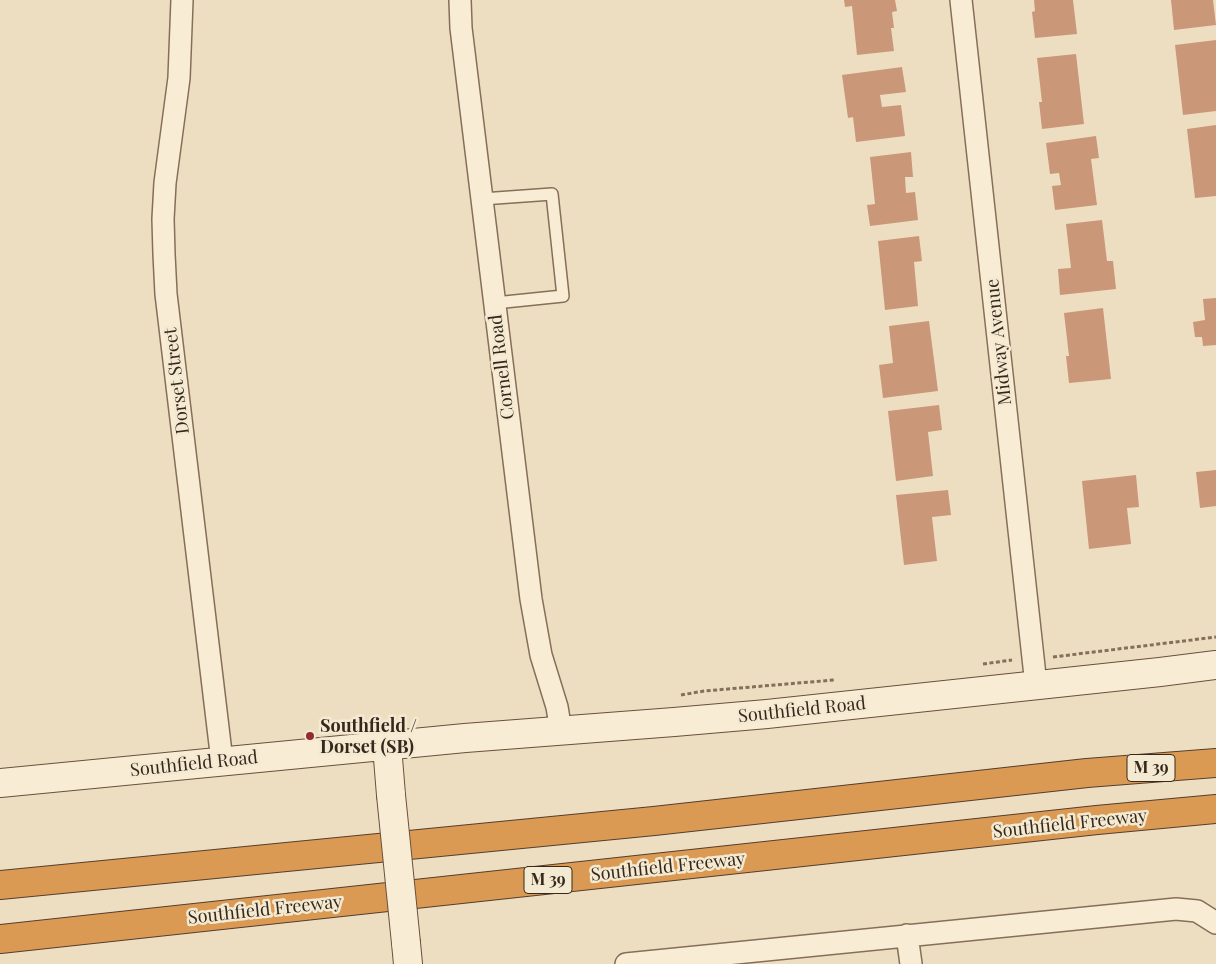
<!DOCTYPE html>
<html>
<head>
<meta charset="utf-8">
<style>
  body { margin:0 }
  canvas { display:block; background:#eddec1 }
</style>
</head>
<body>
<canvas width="1216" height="964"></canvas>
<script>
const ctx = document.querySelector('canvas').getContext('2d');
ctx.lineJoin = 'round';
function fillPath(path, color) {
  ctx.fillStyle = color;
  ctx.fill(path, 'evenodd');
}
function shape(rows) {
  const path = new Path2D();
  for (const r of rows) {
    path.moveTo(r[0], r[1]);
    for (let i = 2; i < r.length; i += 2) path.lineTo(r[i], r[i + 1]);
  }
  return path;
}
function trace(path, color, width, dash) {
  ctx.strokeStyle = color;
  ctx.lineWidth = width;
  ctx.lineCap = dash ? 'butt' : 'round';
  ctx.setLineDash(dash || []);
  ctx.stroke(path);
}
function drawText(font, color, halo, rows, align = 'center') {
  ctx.font = font + ' "Playfair Display",serif';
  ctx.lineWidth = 5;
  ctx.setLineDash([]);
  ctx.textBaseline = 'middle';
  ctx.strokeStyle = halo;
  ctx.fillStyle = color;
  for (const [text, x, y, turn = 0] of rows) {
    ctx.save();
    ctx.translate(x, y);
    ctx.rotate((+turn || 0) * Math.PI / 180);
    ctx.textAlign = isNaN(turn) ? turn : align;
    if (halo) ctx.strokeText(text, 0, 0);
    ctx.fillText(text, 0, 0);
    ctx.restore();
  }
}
const building = shape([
  [844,0,895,0,897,11,892,12,894,28,891,28,894,51,857,55,852,6,845,7],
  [1034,0,1073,0,1077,34,1035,38,1032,12,1035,11],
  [1171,0,1213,0,1216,25,1174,30],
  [1216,40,1216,111,1183,115,1175,45],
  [1076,54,1084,124,1042,129,1039,102,1042,102,1037,58],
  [902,67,906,92,880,95,882,107,901,105,905,136,856,142,853,117,848,118,842,75],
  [1216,125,1216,196,1195,198,1187,129],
  [1096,136,1099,158,1091,159,1097,205,1055,210,1052,186,1061,185,1059,173,1050,174,1046,143],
  [911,152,913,177,905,177,906,193,915,192,918,220,870,226,867,205,875,204,870,157],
  [1102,220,1107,261,1113,261,1116,289,1060,295,1058,269,1071,268,1066,224],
  [919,236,922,261,914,262,918,306,885,310,878,241],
  [1216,298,1216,345,1203,346,1202,337,1195,337,1193,322,1205,320,1203,299],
  [1103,308,1111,379,1069,383,1066,356,1069,356,1064,313],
  [929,321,938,391,883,398,879,365,893,363,889,326],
  [939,405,942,430,928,432,933,476,896,481,888,411],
  [1216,470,1216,506,1200,508,1196,472],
  [1136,475,1139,507,1127,508,1131,544,1089,549,1082,481],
  [948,490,951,515,932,517,937,561,904,565,896,495]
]);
const path = shape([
  [1053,657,1216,637],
  [983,664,1012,660],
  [681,695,704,691,834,680]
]);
const lane = shape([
  [482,199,552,194,563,296,495,303]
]);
const street = shape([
  [182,0,179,78,165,183,163,219,164,254,166,294,222,761],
  [460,0,461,28,531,599,541,655,557,707,561,731],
  [961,0,1036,685],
  [907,935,911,964],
  [626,964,1176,909,1197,911,1216,923]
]);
const secondary = shape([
  [387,746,391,795],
  [0,783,465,738,674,722,767,714,1160,672,1216,665],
  [406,943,408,964]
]);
const highway = shape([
  [0,885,654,821,1087,773,1216,763],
  [0,939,1097,820,1216,809]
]);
const secondaryBridge = shape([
  [391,795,406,943]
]);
const markers = [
  [310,736,5,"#932b30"]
];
const shields = [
  [1151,768,48],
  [548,880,48]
];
const shieldNames = [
  ["M 39",1151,768],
  ["M 39",548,880]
];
const streetNames = [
  ["Midway Avenue",999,342,-96],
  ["Cornell Road",502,367,-97],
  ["Dorset Street",177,381,-97],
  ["Southfield Road",802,710,-6],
  ["Southfield Road",194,764,-6],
  ["Southfield Freeway",1070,824,-6],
  ["Southfield Freeway",668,867,-6],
  ["Southfield Freeway",265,910,-6]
];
const poiNames = [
  ["Southfield /",320,726],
  ["Dorset (SB)",320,747]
];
fillPath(building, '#ca9778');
trace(lane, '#866f59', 14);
trace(street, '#866f59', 24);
trace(secondary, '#68503d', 30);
trace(highway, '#543e2e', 30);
trace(path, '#866f59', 3, [4, 2.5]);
trace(lane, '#f8ecd4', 11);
trace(street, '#f8ecd4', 21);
trace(secondary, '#f8ecd4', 28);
trace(highway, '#db9a53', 28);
trace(secondaryBridge, '#68503d', 30, []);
trace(secondaryBridge, '#f8ecd4', 28);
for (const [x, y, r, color] of markers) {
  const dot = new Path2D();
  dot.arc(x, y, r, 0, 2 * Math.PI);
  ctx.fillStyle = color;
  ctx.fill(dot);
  trace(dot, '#f4e9d1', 2);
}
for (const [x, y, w] of shields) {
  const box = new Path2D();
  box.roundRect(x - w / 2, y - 13.5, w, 27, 4);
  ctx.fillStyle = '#f4e9d1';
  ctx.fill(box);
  trace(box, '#36281d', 1);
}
drawText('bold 16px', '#36281d', null, shieldNames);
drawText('18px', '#36281d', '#f4e9d1', streetNames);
drawText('bold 18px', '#36281d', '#f4e9d1', poiNames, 'left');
</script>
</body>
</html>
